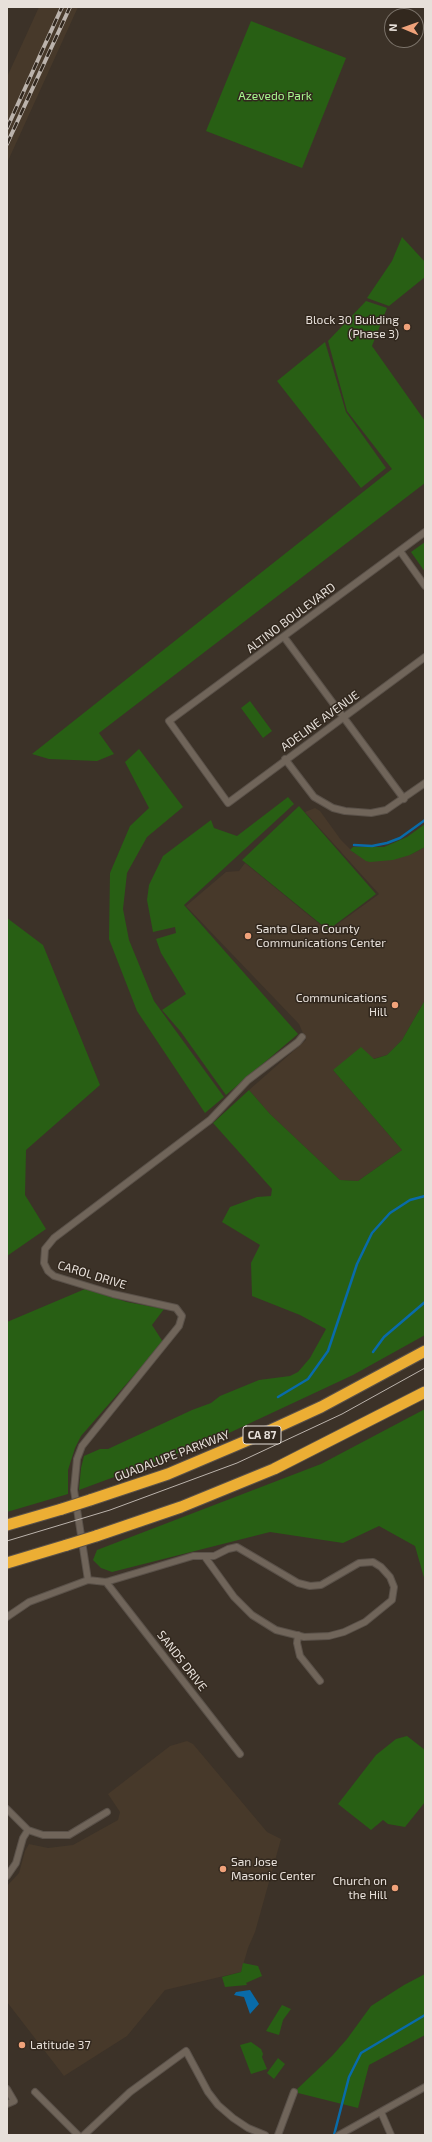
<!DOCTYPE html>
<html>
<head>
<meta charset="utf-8">
<style>
  body { margin:0 }
  #map { position:relative; width:432px; height:2142px; overflow:hidden; background:#3c3228; font-family:"Exo 2",sans-serif }
  canvas { display:block }
  .frame { position:absolute; inset:0; border:8px solid #e7e0da; pointer-events:none }
  .north { position:absolute; left:384px; top:8px; width:40px; height:40px; box-sizing:border-box; background:#32281e; border:1px solid #7a7269; border-radius:50%; rotate:272deg; font-size:11px; font-weight:700; line-height:16px; text-align:center; color:#e7e0da }
  .north::after { content:''; display:block; margin:auto; width:14px; height:18px; background:#f0a27a; clip-path:polygon(50% 0,100% 100%,50% 72%,0 100%) }
</style>
</head>
<body>
<div id="map">
<canvas width="432" height="2142"></canvas>
<div class="frame"></div>
<div class="north">N</div>
</div>
<script>
const ctx = document.querySelector('canvas').getContext('2d');
ctx.lineJoin = 'round';
function fillPath(path, color) {
  ctx.fillStyle = color;
  ctx.fill(path, 'evenodd');
}
function shape(rows) {
  const path = new Path2D();
  for (const r of rows) {
    path.moveTo(r[0], r[1]);
    for (let i = 2; i < r.length; i += 2) path.lineTo(r[i], r[i + 1]);
  }
  return path;
}
function trace(path, color, width, dash) {
  ctx.strokeStyle = color;
  ctx.lineWidth = width;
  ctx.lineCap = dash ? 'butt' : 'round';
  ctx.setLineDash(dash || []);
  ctx.stroke(path);
}
function drawText(font, color, halo, rows, align = 'center') {
  ctx.font = font + ' "Exo 2",sans-serif';
  ctx.lineWidth = 3;
  ctx.setLineDash([]);
  ctx.textBaseline = 'middle';
  ctx.strokeStyle = halo;
  ctx.fillStyle = color;
  for (const [text, x, y, turn = 0] of rows) {
    ctx.save();
    ctx.translate(x, y);
    ctx.rotate((+turn || 0) * Math.PI / 180);
    ctx.textAlign = isNaN(turn) ? turn : align;
    if (halo) ctx.strokeText(text, 0, 0);
    ctx.fillText(text, 0, 0);
    ctx.restore();
  }
}
const built = shape([
  [39,7,78,7,7,163,7,77],
  [315,808,320,811,341,840,354,853,410,855,425,847,425,1000,402,1040,387,1055,333,1070,402,1150,358,1181,340,1180,270,1114,249,1090,306,1040,299,1024,186,906,226,872,239,871,245,863,328,931,375,897,379,894,305,812],
  [187,1741,193,1744,267,1832,281,1839,255,1932,248,1948,241,1972,165,1990,127,2036,64,2076,7,2002,7,1886,19,1873,25,1851,29,1844,48,1848,73,1845,118,1820,120,1812,108,1794,170,1746]
]);
const green = shape([
  [251,21,346,58,302,168,206,131],
  [402,237,425,262,425,277,389,306,367,298,392,261],
  [366,301,387,308,372,346,425,421,425,483,99,733,114,754,97,761,49,759,32,754,392,469,347,411,328,341],
  [325,342,346,412,386,468,361,488,277,381],
  [425,542,425,572,411,552],
  [250,701,272,731,263,738,241,708],
  [139,749,183,807,147,837,127,873,123,909,129,940,154,1001,224,1097,205,1113,137,1011,109,939,110,873,130,826,149,808,125,762],
  [288,797,294,804,184,905,298,1034,226,1095,181,1032,162,1010,186,994,161,953,156,939,176,933,175,927,153,932,147,900,149,885,163,856,211,820,214,828,237,836],
  [299,806,376,894,328,930,242,860],
  [425,824,425,847,410,855,393,860,370,862,366,861,350,850,353,847,384,847,407,837],
  [7,918,43,945,100,1085,26,1150,25,1195,46,1229,7,1256],
  [425,1000,425,1335,353,1375,214,1440,79,1490,81,1468,84,1456,100,1449,108,1449,192,1410,211,1403,220,1396,259,1380,290,1376,298,1372,310,1358,326,1329,300,1315,252,1296,251,1263,260,1245,222,1222,230,1207,257,1197,271,1196,272,1189,213,1123,249,1090,270,1114,340,1180,358,1181,402,1150,333,1070,361,1047,374,1059,387,1055,402,1040],
  [85,1289,127,1302,164,1309,152,1325,163,1342,81,1436,75,1448,68,1470,68,1494,7,1512,7,1322],
  [425,1409,425,1581,415,1546,379,1526,343,1543,270,1532,112,1572,101,1568,93,1560,97,1550,321,1464],
  [407,1736,425,1750,425,1802,405,1827,388,1824,383,1820,371,1830,338,1804,376,1755,396,1739],
  [243,1963,258,1966,262,1976,246,1983,247,1985,225,1987,222,1977,241,1972],
  [425,1974,425,2035,369,2065,358,2108,294,2092,332,2056,347,2039,371,2006,404,1985],
  [282,2005,291,2009,283,2020,279,2035,266,2031],
  [251,2042,261,2049,263,2054,262,2057,267,2069,251,2074,240,2045],
  [278,2058,285,2064,274,2079,267,2073]
]);
const water = shape([
  [250,1990,259,2004,250,2014,244,1997,234,1995,236,1992]
]);
const stream = shape([
  [354,845,372,846,387,843,400,838,425,820],
  [373,1352,384,1337,425,1302],
  [278,1397,308,1379,328,1351,357,1264,372,1233,390,1213,410,1200,425,1196],
  [334,2135,349,2077,361,2053,425,2015]
]);
const street = shape([
  [425,532,169,721,228,803,425,657],
  [400,551,425,586],
  [284,637,404,799],
  [285,759,314,797,333,808,345,811,371,813,386,810,425,783],
  [88,1580,74,1490,77,1459,82,1446,179,1326,182,1316,176,1308,113,1294,54,1276,48,1271,44,1263,45,1249,54,1238,210,1120,248,1080,298,1042,302,1037],
  [106,1582,240,1754],
  [7,1617,29,1602,88,1580,106,1582,193,1556,214,1556,228,1549,237,1547,298,1583,310,1586,321,1585,359,1563,373,1562,381,1567,390,1577,394,1587,392,1600,365,1622,344,1632,329,1636,304,1637,276,1630,252,1615,234,1597,205,1557],
  [298,1635,297,1643,300,1656,320,1681],
  [7,1809,28,1830,43,1835,69,1835,107,1812],
  [7,1876,16,1863,23,1838,28,1830],
  [7,2089,14,2101,7,2104],
  [35,2092,78,2135],
  [381,2112,391,2135],
  [84,2135,130,2092,186,2051,208,2092,218,2105,233,2118,248,2128,265,2135],
  [278,2135,294,2092],
  [339,2135,425,2087]
]);
const highway = shape([
  [90,1500,168,1474,260,1435,321,1407,425,1351],
  [7,1525,62,1509],
  [96,1536,181,1507,274,1469,425,1392],
  [7,1563,67,1545]
]);
const tram = shape([
  [7,1541,110,1510,237,1463,342,1414,425,1368]
]);
const rail = shape([
  [7,128,62,7],
  [7,144,70,7]
]);
const highwayBridge = shape([
  [62,1509,90,1500],
  [67,1545,96,1536]
]);
const markers = [
  [407,327,4,"#f0a27a"],
  [248,936,4,"#f0a27a"],
  [395,1005,4,"#f0a27a"],
  [223,1869,4,"#f0a27a"],
  [395,1888,4,"#f0a27a"],
  [22,2045,4,"#f0a27a"]
];
const shields = [
  [262,1435,38]
];
const shieldNames = [
  ["CA 87",262,1435]
];
const parkNames = [
  ["Azevedo Park",275,96]
];
const poiNames = [
  ["Block 30 Building",399,320],
  ["(Phase 3)",399,334],
  ["Santa Clara County",256,929,"left"],
  ["Communications Center",256,943,"left"],
  ["Communications",387,998],
  ["Hill",387,1012],
  ["San Jose",231,1862,"left"],
  ["Masonic Center",231,1876,"left"],
  ["Church on",387,1881],
  ["the Hill",387,1895],
  ["Latitude 37",30,2045,"left"]
];
const streetNames = [
  ["ALTINO BOULEVARD",291,618,-37],
  ["ADELINE AVENUE",320,721,-36],
  ["CAROL DRIVE",92,1275,17],
  ["GUADALUPE PARKWAY",172,1456,-21],
  ["SANDS DRIVE",182,1661,52]
];
fillPath(built, '#47392a');
fillPath(green, '#285f14');
fillPath(water, '#096ba9');
trace(stream, '#096ba9', 2.5);
trace(street, '#5a5149', 8);
trace(highway, '#5a5149', 13);
trace(street, '#70655a', 6);
trace(highway, '#ecae34', 11);
trace(tram, '#bbb3ac', 1);
trace(rail, '#bbb3ac', 4);
trace(rail, '#32281e', 2.5, [8]);
trace(highwayBridge, '#5a5149', 13, []);
trace(highwayBridge, '#ecae34', 11);
for (const [x, y, r, color] of markers) {
  const dot = new Path2D();
  dot.arc(x, y, r, 0, 2 * Math.PI);
  ctx.fillStyle = color;
  ctx.fill(dot);
  trace(dot, '#32281e', 1.5);
}
for (const [x, y, w] of shields) {
  const box = new Path2D();
  box.roundRect(x - w / 2, y - 9, w, 18, 3);
  ctx.fillStyle = '#32281e';
  ctx.fill(box);
  trace(box, '#e7e0da', 1);
}
drawText('bold 11px', '#e7e0da', null, shieldNames);
drawText('12px', '#a7f78f', '#32281e', parkNames);
drawText('12px', '#e7e0da', '#32281e', poiNames, 'right');
drawText('12px', '#e7e0da', '#32281e', streetNames);
</script>
</body>
</html>
